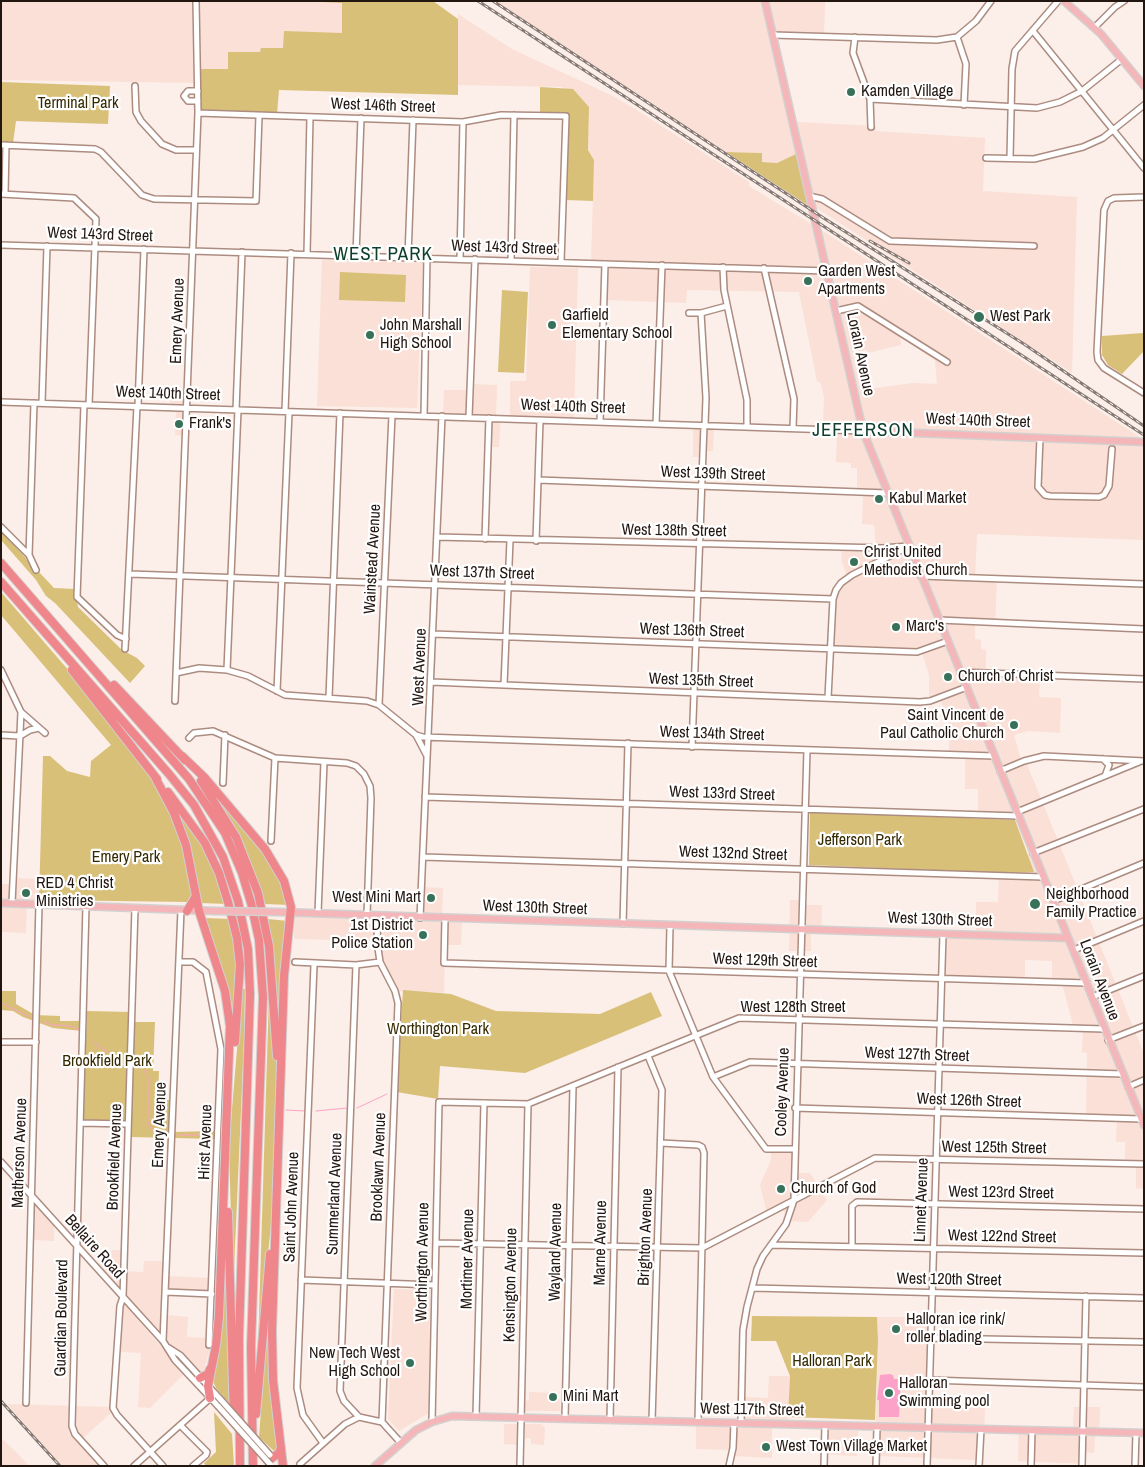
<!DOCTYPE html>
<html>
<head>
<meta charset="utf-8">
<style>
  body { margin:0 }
  #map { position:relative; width:1145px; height:1467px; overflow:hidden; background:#fceee8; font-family:"Archivo Narrow",sans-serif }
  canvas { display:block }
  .frame { position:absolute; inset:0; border:2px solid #221611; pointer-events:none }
</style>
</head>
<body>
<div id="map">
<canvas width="1145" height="1467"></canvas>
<div class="frame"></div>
</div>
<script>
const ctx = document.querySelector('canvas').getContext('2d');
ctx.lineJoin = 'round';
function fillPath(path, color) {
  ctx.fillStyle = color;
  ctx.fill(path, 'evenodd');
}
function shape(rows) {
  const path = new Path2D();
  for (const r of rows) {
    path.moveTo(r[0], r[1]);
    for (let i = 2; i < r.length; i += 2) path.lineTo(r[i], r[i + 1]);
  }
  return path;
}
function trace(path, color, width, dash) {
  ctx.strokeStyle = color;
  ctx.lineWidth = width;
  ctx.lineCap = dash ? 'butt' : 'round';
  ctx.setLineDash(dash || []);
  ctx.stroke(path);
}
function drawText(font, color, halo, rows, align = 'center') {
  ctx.font = font + ' "Archivo Narrow",sans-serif';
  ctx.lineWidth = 4.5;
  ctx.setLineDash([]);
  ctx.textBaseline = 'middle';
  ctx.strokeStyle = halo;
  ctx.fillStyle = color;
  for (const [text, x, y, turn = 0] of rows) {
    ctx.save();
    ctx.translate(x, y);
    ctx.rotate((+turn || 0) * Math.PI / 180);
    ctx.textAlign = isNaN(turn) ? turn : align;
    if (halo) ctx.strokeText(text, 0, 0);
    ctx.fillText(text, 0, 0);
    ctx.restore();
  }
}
const built = shape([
  [1,1,343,1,342,33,279,90,200,87,195,83,1,80],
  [494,1,825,2,824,34,770,32,798,153,777,163,761,162,761,153,726,152],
  [458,14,512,49,615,97,638,111,749,182,749,186,826,233,1144,440,1144,540,977,534,975,579,997,580,995,624,975,623,975,639,981,640,981,649,986,650,986,674,1040,676,1039,697,1061,698,1060,733,1028,731,1014,735,1021,760,1025,759,1144,1054,1144,1211,1144,1189,1136,1188,1136,1165,1125,1165,1125,1142,1116,1142,1117,1120,1086,1119,1087,1053,1082,1052,1083,1030,1074,1029,1062,983,1052,983,1052,961,1025,960,1025,980,944,978,945,936,976,937,976,902,998,902,999,873,1006,873,1029,854,1015,820,978,818,978,789,965,789,965,757,949,756,949,723,940,699,929,703,929,675,921,650,833,647,834,599,842,584,848,579,842,562,841,548,876,549,874,525,862,524,863,494,857,493,857,468,851,468,851,463,836,462,837,432,823,431,824,397,821,383,817,381,799,292,687,290,686,303,605,300,606,265,591,264,594,160,588,150,589,107,562,87,458,85],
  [900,337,935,360,937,384,913,383,861,390,853,353,867,350,868,353,901,345],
  [797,122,876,126,876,131,985,138,983,191,1077,197,1072,373,815,207],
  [322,260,423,263,417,408,317,406],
  [530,267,578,268,574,418,510,416,510,381,526,381],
  [469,384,497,385,496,416,501,416,499,447,487,447,488,419,443,418,444,390,469,390],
  [171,390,187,391,185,436,175,435,176,409,170,409],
  [693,427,714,427,713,451,705,451,704,457,693,457],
  [12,878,39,879,39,903,27,903,26,933,1,932,1,884,11,884],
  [422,887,443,888,442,920,462,921,461,945,445,945,444,993,393,991,376,941,294,939,295,911,421,917],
  [790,900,803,900,804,905,822,905,821,932,811,932,811,951,789,951],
  [771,1151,796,1152,795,1173,810,1173,827,1200,808,1222,786,1221,788,1215,782,1210,768,1217,760,1185,771,1160],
  [34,1203,54,1225,54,1241,33,1240],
  [113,1250,123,1250,123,1271,143,1272,144,1261,166,1261,166,1276,211,1278,211,1295,167,1293,166,1315,188,1317,187,1337,213,1338,201,1381,97,1265],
  [394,1289,430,1290,429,1413,399,1431,388,1419],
  [124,1303,184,1374,150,1408,138,1407,141,1353,121,1352],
  [877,1317,932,1317,931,1404,985,1405,984,1433,977,1434,976,1460,879,1456,880,1424,876,1423,878,1341],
  [769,1376,790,1376,788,1428,772,1428,772,1458,734,1456,734,1450,696,1449,696,1421,742,1421,743,1397,768,1398],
  [529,1392,558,1393,561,1411,525,1411,525,1401,529,1400],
  [7,1404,112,1407,112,1412,82,1439,106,1466,61,1466],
  [1074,1407,1100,1407,1099,1436,1095,1436,1094,1453,1084,1452,1084,1464,1018,1461,1019,1426,1073,1428],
  [504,1424,518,1424,518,1445,504,1444],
  [525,1424,541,1424,545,1428,544,1445,531,1444,531,1438,525,1438],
  [822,1429,858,1431,857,1456,821,1454],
  [1,1438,17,1453,29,1466,1,1466]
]);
const green = shape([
  [301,1,433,1,458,19,458,95,279,90,277,114,201,111,201,69,228,69,228,52,260,52,261,48,283,48,284,31,342,33,342,3],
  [1,82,110,86,108,124,16,121,13,143,1,142],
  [540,87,573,89,589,107,588,150,594,160,593,201,566,200,569,115,540,114],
  [726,152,762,153,762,162,777,163,798,153,809,206],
  [340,272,406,275,405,302,339,300],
  [502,290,528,292,524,373,498,372],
  [1143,333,1144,351,1122,374,1108,365,1102,355,1102,336],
  [1,531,25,557,35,573,38,571,54,588,75,589,78,607,122,650,137,658,145,666,130,683,55,603,46,596,36,580,1,540],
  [1,592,76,679,158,788,179,833,193,894,188,902,39,900,43,756,50,756,67,771,90,777,91,761,111,745,1,615],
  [212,790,275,867,289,905,265,904,244,844],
  [176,806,194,829,215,868,227,904,200,903,174,808],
  [810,812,1015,820,1034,872,1006,873,809,865],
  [205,918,230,919,237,957,233,1049,232,1018],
  [268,919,288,921,279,1037,274,955],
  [242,989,245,989,244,1042,233,1293,229,1145],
  [403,990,451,994,496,1011,600,1014,651,992,662,1016,525,1073,440,1066,438,1099,397,1092],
  [1,991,16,991,16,1004,35,1015,60,1016,60,1021,82,1021,82,1031,53,1028,23,1017,13,1011,1,1010],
  [269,995,276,1058,277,1096,273,1207,258,1347],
  [87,1011,130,1012,127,1122,83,1121],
  [134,1022,155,1022,153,1071,159,1071,158,1095,164,1100,172,1100,171,1132,217,1131,216,1139,131,1137],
  [225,1236,231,1406,216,1388,213,1381,220,1340],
  [271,1275,278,1450,275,1452,259,1437],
  [752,1316,877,1317,878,1341,875,1420,788,1417,790,1376,776,1341,751,1341],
  [214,1412,232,1434,234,1466,206,1466,204,1463,216,1452]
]);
const water = shape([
  [890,1374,893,1375,894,1379,901,1379,899,1417,879,1417,879,1400,877,1400,880,1375]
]);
const stream = shape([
  [1,1003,30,1017],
  [43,1022,52,1025,70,1026,79,1030],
  [93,1042,121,1061],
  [137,1064,143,1068,148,1078,148,1123,152,1130,166,1136],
  [357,1108,387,1094],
  [286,1110,305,1111],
  [316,1111,347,1108],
  [178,1135,212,1135]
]);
const minor = shape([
  [1095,27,1115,7,1124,1],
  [1033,31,1144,168],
  [773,35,937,40,957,37,976,21,991,1],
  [855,37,853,53,870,99,871,127],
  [957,37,966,64,964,105],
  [135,86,136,112,141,121,162,144,176,150,196,150],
  [198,91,188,91,184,96,188,101,198,101],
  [870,99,1037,108,1060,102,1082,91,1122,59],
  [198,113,463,122,501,115,566,116,561,262],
  [1,145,95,149,101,152,142,195,154,199,256,201,259,116],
  [986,158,1034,159,1083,147,1103,138,1144,105],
  [1010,158,1012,69,1015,51,1058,1],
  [1,194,74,198,96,219,89,405],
  [5,194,6,145],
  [809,196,822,199,890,241,1034,246],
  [1144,197,1114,198,1108,201,1104,210,1097,352,1098,360,1104,368,1144,393],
  [1,245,827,271],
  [307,254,310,117],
  [356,255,361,118],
  [408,257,413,120],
  [460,259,463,122],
  [511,260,514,115],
  [723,267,724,290,747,400,747,427],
  [764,268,794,399,793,428],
  [836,311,858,306,947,362],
  [689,313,701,313,727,306],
  [701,313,706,398,705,425],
  [1,402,863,431],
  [42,403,47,246],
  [84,405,77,597,117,635,126,639],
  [138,406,144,249],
  [236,410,242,252],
  [285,411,291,253],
  [424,416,427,257],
  [469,417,475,259],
  [600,422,605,264],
  [656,424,662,265],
  [1040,438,1038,487,1045,495,1050,496,1099,497,1104,495,1109,486,1112,449],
  [538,480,887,493],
  [1,527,29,555,36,570],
  [437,537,882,548,909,546],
  [485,539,489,418],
  [536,541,540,420],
  [29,555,34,403],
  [130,574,833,599],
  [921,576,1144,584],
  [939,620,1144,629],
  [433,634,917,652,948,641],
  [125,649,137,406],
  [1,670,21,712,45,733],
  [227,670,238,410],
  [960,672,1144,679],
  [176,673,199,668,227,670,248,676,285,695,367,701,379,705,416,735,423,737,994,756],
  [431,682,920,702,930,701,967,687],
  [504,685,510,540],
  [277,691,289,412],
  [329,698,340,413],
  [828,698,833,599,836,590,841,583,852,575,906,548],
  [175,701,198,113,196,1],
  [379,705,392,415],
  [1,735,20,736,30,730,39,728],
  [416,735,427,756],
  [189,738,194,733,213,731,275,758,347,763,356,766,364,774,370,786,371,798,367,915],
  [692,747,704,425],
  [1103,759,1109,765,1105,776],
  [1000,771,1024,761,1044,756,1144,761],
  [223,783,225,735],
  [425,797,1018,816],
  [1017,812,1139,762],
  [271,841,275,758],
  [1033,853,1144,809],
  [423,857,1043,877],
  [1053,901,1144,863],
  [12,903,21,712],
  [86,906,72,1426,75,1434,104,1466],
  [135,908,123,1297,120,1306,113,1408,117,1415,163,1466],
  [318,913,324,762],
  [378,916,377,941,380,962,395,991,398,1003,382,1422],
  [420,918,442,416],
  [445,919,444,963,1087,983],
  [623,924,628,743],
  [670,926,669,971,713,1077,766,1149,794,1149],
  [1074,950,1144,921],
  [179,962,193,962,206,972,221,1049,209,1345],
  [295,962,356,965,380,962],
  [314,965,297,1388,303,1415,323,1443],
  [356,965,340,1391,344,1401,359,1417],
  [1092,997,1144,976],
  [1108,1040,1144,1026],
  [1,1042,36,1042],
  [648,1056,662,1090,652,1421],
  [713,1077,750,1062,1123,1074],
  [1128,1087,1144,1080],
  [795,1108,1141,1119],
  [81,1123,128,1124],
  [661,1143,698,1145,702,1147,704,1153,698,1422],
  [1,1162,163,1341,175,1360,218,1406],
  [436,1243,702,1248,875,1158,1144,1164],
  [771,1245,1144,1253],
  [852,1246,852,1206,857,1202,1144,1209],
  [301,1280,434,1285],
  [753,1288,1144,1298],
  [166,1292,212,1294],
  [930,1338,1144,1342],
  [163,1341,181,910],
  [169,1348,180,1355,221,1400],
  [929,1380,1144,1387],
  [26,1403,39,904],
  [476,1416,484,1103],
  [565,1418,573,1087],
  [610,1420,618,1067],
  [432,1422,439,1102,528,1104,739,1018,1104,1029],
  [741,1423,743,1330,747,1307,757,1269,763,1256,786,1224,794,1200,807,750],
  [180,1425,207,1452,206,1455,193,1466],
  [300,1464,345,1424,359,1417,382,1422,401,1443],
  [134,1466,215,1394],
  [520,1466,528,1104],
  [729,1466,733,1448,734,1423],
  [824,1466,825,1425],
  [876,1466,877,1427],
  [927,1466,943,934],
  [979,1466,981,1429],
  [1031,1466,1032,1430],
  [1082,1466,1086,1296],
  [1135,1466,1136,1433]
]);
const major = shape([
  [765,1,863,431,1144,1125],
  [1064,1,1101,34,1144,86],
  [863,431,1144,442],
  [1,903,215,911],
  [278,912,1068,938],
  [375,1466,416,1430,432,1422,452,1416,1144,1433]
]);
const highway = shape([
  [1,563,189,779,225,833,242,873,251,903,259,940,263,997,251,1347,253,1466],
  [1,582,169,774,194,805,223,857,238,901,248,949,250,994,239,1337,240,1466],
  [72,670,157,779],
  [114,685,185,760],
  [182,756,205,778,265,849,284,881,291,907,284,976,272,1331,273,1380,283,1466],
  [155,777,174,813,186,845,199,911,225,991,230,1026,219,1316,216,1345,208,1386,210,1398],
  [201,781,236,837,258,893,269,946,277,1056],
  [168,792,205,843,219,873,228,902,237,938,240,965,235,1042],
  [187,911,196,896],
  [228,1212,234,1421],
  [200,1378,208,1374,210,1369],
  [256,1414,270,1254],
  [268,1461,279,1453,281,1448]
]);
const rail = shape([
  [478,1,1144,435],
  [493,1,822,217,1024,344,1144,426],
  [870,241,909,263],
  [1,1401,60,1466]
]);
const minorBridge = shape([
  [221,1400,270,1455],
  [218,1406,270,1464]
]);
const majorBridge = shape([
  [215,911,278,912]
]);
const markers = [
  [851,92,5,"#387159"],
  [808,281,5,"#387159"],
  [979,317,6,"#387159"],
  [552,325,5,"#387159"],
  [370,335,5,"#387159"],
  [179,424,5,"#387159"],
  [879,499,5,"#387159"],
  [854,562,5,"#387159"],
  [896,627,5,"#387159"],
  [948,677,5,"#387159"],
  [1014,725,5,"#387159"],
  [26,893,5,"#387159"],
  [431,898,5,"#387159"],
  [1035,904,6,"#387159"],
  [423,935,5,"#387159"],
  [781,1189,5,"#387159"],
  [896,1329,5,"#387159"],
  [410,1363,5,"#387159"],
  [889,1393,5,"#387159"],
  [553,1397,5,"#387159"],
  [766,1447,5,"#387159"]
];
const poiNames = [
  ["Kamden Village",861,92],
  ["Garden West",818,272],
  ["Apartments",818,290],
  ["Garfield",562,316],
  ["Elementary School",562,334],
  ["West Park",990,317],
  ["John Marshall",380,326],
  ["High School",380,344],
  ["Frank's",189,424],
  ["Kabul Market",889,499],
  ["Christ United",864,553],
  ["Methodist Church",864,571],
  ["Marc's",906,627],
  ["Church of Christ",958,677],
  ["Saint Vincent de",1004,716,"right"],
  ["Paul Catholic Church",1004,734,"right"],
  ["RED 4 Christ",36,884],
  ["Ministries",36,902],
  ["Neighborhood",1046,895],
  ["Family Practice",1046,913],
  ["West Mini Mart",421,898,"right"],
  ["1st District",413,926,"right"],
  ["Police Station",413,944,"right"],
  ["Church of God",791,1189],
  ["Halloran ice rink/",906,1320],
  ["roller blading",906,1338],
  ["New Tech West",400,1354,"right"],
  ["High School",400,1372,"right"],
  ["Halloran",899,1384],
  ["Swimming pool",899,1402],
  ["Mini Mart",563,1397],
  ["West Town Village Market",776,1447]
];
const parkNames = [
  ["Terminal Park",78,104],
  ["Jefferson Park",860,841],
  ["Emery Park",126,858],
  ["Worthington Park",438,1030],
  ["Brookfield Park",107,1062],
  ["Halloran Park",832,1362]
];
const streetNames = [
  ["West 146th Street",383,106,2],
  ["West 143rd Street",100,235,2],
  ["West 143rd Street",504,248,2],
  ["Emery Avenue",178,321,-88],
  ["Lorain Avenue",860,354,78],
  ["West 140th Street",168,394,2],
  ["West 140th Street",573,407,2],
  ["West 140th Street",978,421,2],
  ["West 139th Street",713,474,2],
  ["West 138th Street",674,531,1],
  ["Wainstead Avenue",373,559,-87],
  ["West 137th Street",482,573,2],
  ["West 136th Street",692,631,2],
  ["West Avenue",420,667,-88],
  ["West 135th Street",701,681,2],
  ["West 134th Street",712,734,2],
  ["West 133rd Street",722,794,2],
  ["West 132nd Street",733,854,2],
  ["West 130th Street",535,908,2],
  ["West 130th Street",940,920,2],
  ["West 129th Street",765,961,2],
  ["Lorain Avenue",1099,980,69],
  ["West 128th Street",793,1008],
  ["West 127th Street",917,1055,2],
  ["Cooley Avenue",783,1092,-88],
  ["West 126th Street",969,1101,2],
  ["Emery Avenue",160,1125,-88],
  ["Hirst Avenue",206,1142,-88],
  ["West 125th Street",994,1148,1],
  ["Matherson Avenue",20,1153,-88],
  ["Brookfield Avenue",115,1157,-88],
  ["Brooklawn Avenue",379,1167,-88],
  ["West 123rd Street",1001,1193,1],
  ["Summerland Avenue",335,1194,-88],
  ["Linnet Avenue",922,1200,-88],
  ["Saint John Avenue",292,1207,-88],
  ["Brighton Avenue",646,1237,-88],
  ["West 122nd Street",1002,1237,1],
  ["Marne Avenue",601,1243,-89],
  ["Bellaire Road",94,1247,48],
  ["Wayland Avenue",556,1252,-89],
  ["Mortimer Avenue",468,1259,-89],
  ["Worthington Avenue",423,1262,-89],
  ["West 120th Street",949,1280,1],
  ["Kensington Avenue",511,1285,-89],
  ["Guardian Boulevard",62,1318,-89],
  ["West 117th Street",752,1410,1]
];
const quarterNames = [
  ["WEST PARK",383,255],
  ["JEFFERSON",863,431]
];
fillPath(built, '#fae0d6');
fillPath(green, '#d8c079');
fillPath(water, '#fca2c8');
trace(stream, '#fca2c8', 1);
trace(minor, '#ac8c80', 8);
trace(major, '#d3d0cf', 9);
trace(highway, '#d3d0cf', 10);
trace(minor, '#fff', 5);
trace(major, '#f5b6b9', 6);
trace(highway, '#ef868b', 8);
trace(rail, '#867973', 3);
trace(rail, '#fff', 1, [4]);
trace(minorBridge, '#ac8c80', 8, []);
trace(majorBridge, '#d3d0cf', 9, []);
trace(minorBridge, '#fff', 5);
trace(majorBridge, '#f5b6b9', 6);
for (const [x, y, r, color] of markers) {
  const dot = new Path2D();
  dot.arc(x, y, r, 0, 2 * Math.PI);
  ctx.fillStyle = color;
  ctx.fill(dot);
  trace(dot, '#fff', 2);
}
drawText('16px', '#221611', '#fff', poiNames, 'left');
drawText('16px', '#352900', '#fff', parkNames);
drawText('16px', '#221611', '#fff', streetNames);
ctx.letterSpacing = '1px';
drawText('19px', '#0e3e2c', '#fff', quarterNames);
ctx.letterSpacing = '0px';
</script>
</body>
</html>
